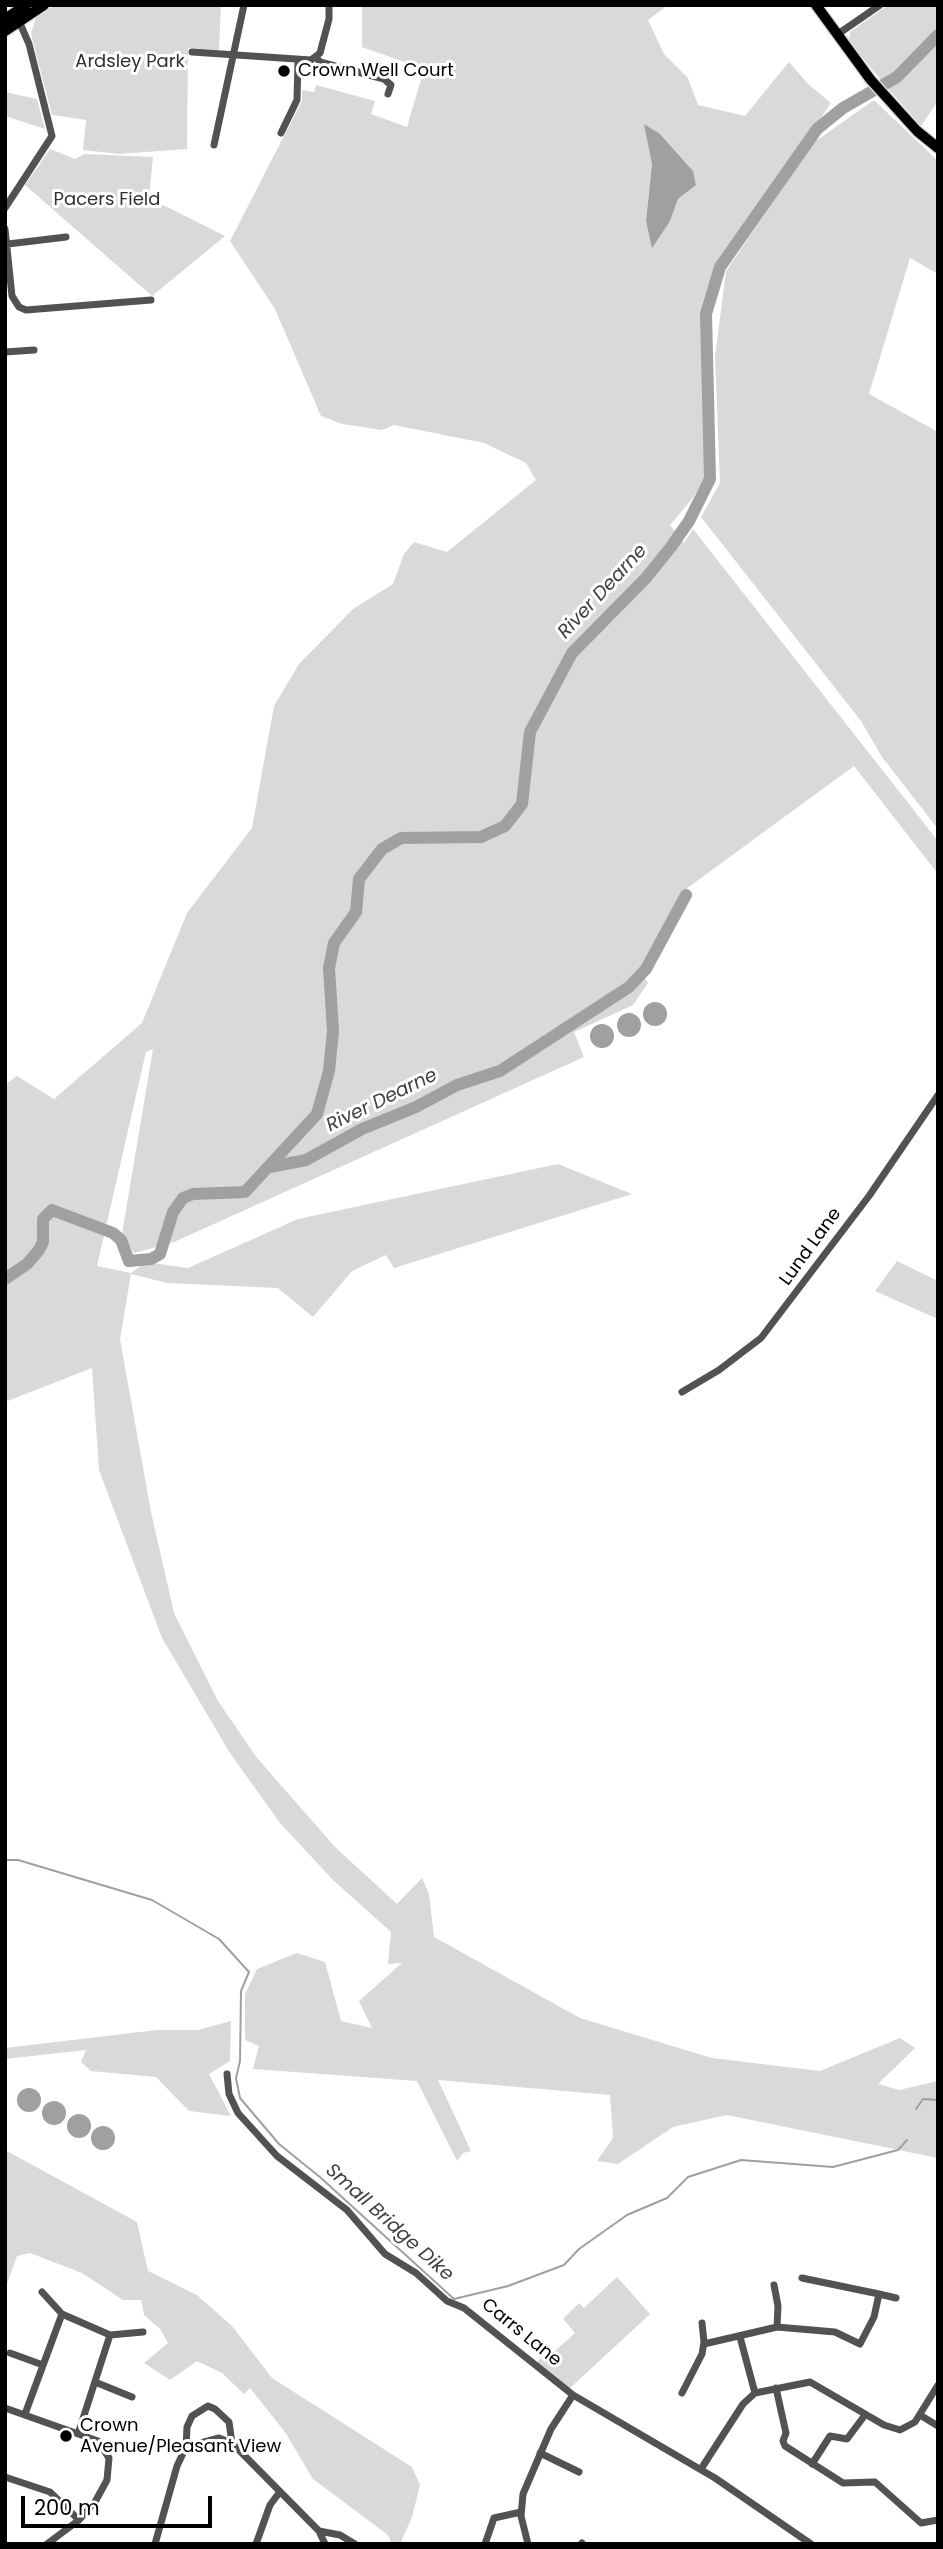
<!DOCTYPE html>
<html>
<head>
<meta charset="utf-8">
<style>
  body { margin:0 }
  #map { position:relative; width:943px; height:2549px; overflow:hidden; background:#fff; font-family:Poppins,sans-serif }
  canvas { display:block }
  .frame { position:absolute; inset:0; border:7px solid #000; pointer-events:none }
  .scale { position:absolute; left:21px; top:2496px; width:191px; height:32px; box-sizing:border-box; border:4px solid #000; border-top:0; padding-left:9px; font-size:21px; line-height:24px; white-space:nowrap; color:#000; -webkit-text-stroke:5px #fff; paint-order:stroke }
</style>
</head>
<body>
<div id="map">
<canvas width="943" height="2549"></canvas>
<div class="frame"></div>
<div class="scale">200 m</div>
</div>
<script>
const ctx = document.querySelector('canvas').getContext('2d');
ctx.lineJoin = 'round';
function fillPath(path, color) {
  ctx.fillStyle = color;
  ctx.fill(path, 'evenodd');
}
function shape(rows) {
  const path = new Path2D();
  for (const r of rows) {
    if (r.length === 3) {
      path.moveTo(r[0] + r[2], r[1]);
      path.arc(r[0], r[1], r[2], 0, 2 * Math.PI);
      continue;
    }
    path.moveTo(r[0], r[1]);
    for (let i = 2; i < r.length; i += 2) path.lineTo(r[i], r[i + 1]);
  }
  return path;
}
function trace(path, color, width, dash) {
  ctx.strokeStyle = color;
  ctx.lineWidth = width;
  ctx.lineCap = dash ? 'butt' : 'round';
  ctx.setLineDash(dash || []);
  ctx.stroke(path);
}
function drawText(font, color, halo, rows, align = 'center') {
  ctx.font = font + ' Poppins,sans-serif';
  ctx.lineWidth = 6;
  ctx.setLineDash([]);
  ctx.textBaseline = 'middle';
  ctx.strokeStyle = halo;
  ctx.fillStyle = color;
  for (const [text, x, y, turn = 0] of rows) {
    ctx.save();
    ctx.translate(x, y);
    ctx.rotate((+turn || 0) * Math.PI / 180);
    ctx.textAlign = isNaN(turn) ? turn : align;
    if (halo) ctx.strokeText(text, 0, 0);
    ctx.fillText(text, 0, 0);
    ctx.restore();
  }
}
const green = shape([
  [55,5,221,5,219,50,188,48,187,149,119,154,83,150,86,120,52,115,31,34,36,17],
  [362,5,668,5,648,20,664,54,688,78,698,105,745,116,789,62,808,84,831,103,720,267,702,315,705,478,692,499,670,525,684,543,693,529,938,841,938,874,854,766,686,889,639,970,648,983,633,1005,574,1032,584,1057,174,1242,134,1253,122,1234,153,1049,146,1052,97,1266,131,1273,146,1262,188,1268,298,1219,558,1164,632,1194,394,1268,386,1255,352,1271,313,1317,278,1288,167,1283,131,1274,120,1339,151,1512,174,1613,218,1701,257,1758,336,1848,397,1904,422,1878,429,1894,434,1937,580,2018,712,2058,820,2071,900,2038,915,2048,878,2084,899,2090,938,2081,938,2158,727,2115,673,2127,618,2164,597,2161,613,2138,610,2095,438,2080,471,2151,463,2153,457,2161,417,2081,253,2069,259,2046,245,2040,245,1994,257,1969,297,1953,325,1962,341,2021,372,2028,359,2001,402,1963,388,1964,391,1932,332,1879,280,1823,230,1753,162,1638,99,1470,92,1368,5,1402,5,1085,17,1076,54,1099,142,1023,187,913,252,828,274,706,299,664,353,609,393,584,404,554,414,542,447,552,536,480,526,463,484,443,394,425,382,430,342,424,321,416,275,309,230,241,302,101,302,90,314,92,316,85,375,101,371,114,407,127,424,69,362,47],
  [660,134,693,171,696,185,678,199,670,221,646,220,652,164],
  [888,5,938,5,938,32,894,76,882,81,849,42,850,32],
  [938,40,938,101,921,126,887,87,913,70],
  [5,92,37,99,45,129,5,116],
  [874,100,938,161,938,274,910,258,869,394,938,432,938,829,882,757,861,721,701,517,720,483,715,357,726,271,813,143],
  [50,149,75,159,84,154,153,157,149,198,225,236,152,296,25,185],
  [897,1261,938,1281,938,1319,875,1291],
  [231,2021,230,2061,209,2074,231,2116,189,2111,156,2077,91,2071,81,2062,86,2050,5,2059,5,2048,157,2030,198,2030],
  [5,2150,137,2222,148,2271,197,2295,232,2326,272,2378,412,2467,420,2485,412,2517,400,2544,392,2544,388,2535,313,2479,285,2432,250,2388,244,2394,222,2373,197,2361,170,2380,144,2363,168,2343,160,2329,144,2315,141,2300,123,2300,82,2273,30,2253,17,2256,5,2289],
  [617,2277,650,2314,569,2389,537,2362,550,2347,554,2352,575,2333,563,2319,579,2303,584,2308]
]);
const water = shape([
  [644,124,660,134,693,171,696,185,678,199,670,221,652,248,646,221,652,164],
  [655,1014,12],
  [629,1025,12],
  [602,1036,12],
  [29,2100,12],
  [54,2113,12],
  [79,2126,12],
  [103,2138,12]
]);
const stream = shape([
  [5,1860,18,1860,152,1900,219,1939,249,1972,241,1991,240,2061,236,2078,240,2098,279,2144,321,2178,454,2299,508,2286,564,2265,579,2249,627,2215,667,2198,688,2177,741,2160,833,2167,898,2150,907,2140],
  [916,2109,923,2099,938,2100]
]);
const river = shape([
  [270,1167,306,1160,362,1129,416,1107,457,1085,500,1071,629,987,646,969,686,895],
  [5,1279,27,1264,39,1250,43,1242,43,1219,52,1210,113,1233,121,1240,129,1261,151,1259,160,1254,173,1212,183,1198,193,1194,245,1192,317,1114,329,1071,333,1031,329,968,334,943,356,912,359,879,382,849,401,838,481,837,505,826,522,804,530,732,572,653,645,579,671,547,689,521,710,479,706,314,720,267,817,129,843,108,897,77,938,35]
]);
const minor = shape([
  [838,34,880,5],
  [192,52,311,60,320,53,329,19,329,5],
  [316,57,320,62,384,79,391,85,388,94],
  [281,133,297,100,298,60],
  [214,145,244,5],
  [5,208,52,136,29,44,18,19],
  [5,229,12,296,19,307,26,310,151,300],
  [8,244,66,237],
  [5,352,34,350],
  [682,1392,719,1370,761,1338,869,1196,938,1095],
  [227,2074,229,2094,238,2113,277,2156,347,2210,385,2254,416,2273,447,2301,464,2308,573,2395,715,2478,811,2544],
  [802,2278,879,2294],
  [774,2285,778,2306,777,2327],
  [42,2292,62,2314],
  [110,2335,143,2332],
  [740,2337,755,2393],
  [704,2344,777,2327,835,2332,860,2344,874,2317,879,2294,896,2298],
  [10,2353,43,2365],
  [95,2382,132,2397],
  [776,2388,786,2433,783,2441,785,2446,843,2483,875,2482,921,2523,938,2520],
  [682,2393,702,2354,704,2342,702,2323],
  [5,2408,98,2441,109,2458,107,2480,95,2502,79,2520,47,2544],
  [25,2414,62,2314,110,2335,78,2434],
  [920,2415,938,2426],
  [186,2447,187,2427,192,2416,208,2406,215,2409,229,2422,232,2443],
  [540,2453,579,2472],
  [812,2464,830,2436,847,2439,865,2415],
  [701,2469,743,2404,755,2393,810,2382,884,2425,900,2430,915,2422,938,2385],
  [5,2477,50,2492,79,2520],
  [319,2531,340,2535,355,2544],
  [155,2544,177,2466,186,2447,219,2438,232,2443,319,2531,325,2544],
  [256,2544,270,2505,279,2493],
  [485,2544,494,2518,521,2512],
  [528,2544,521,2516,523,2494,551,2429,573,2395],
  [581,2544,582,2543]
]);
const highway = shape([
  [816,5,870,79,917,131,938,148],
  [5,19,26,5],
  [5,31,44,5]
]);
const markers = [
  [284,71,7,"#000"],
  [66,2436,7,"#000"]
];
const parkNames = [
  ["Ardsley Park",130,62],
  ["Pacers Field",107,200]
];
const poiNames = [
  ["Crown Well Court",298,71],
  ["Crown",80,2426],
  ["Avenue/Pleasant View",80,2447]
];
const streetNames = [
  ["Lund Lane",811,1247,-54],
  ["Carrs Lane",521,2333,39]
];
const waterNames = [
  ["River Dearne",603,592,-47],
  ["River Dearne",382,1101,-26],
  ["Small Bridge Dike",389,2223,42]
];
fillPath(green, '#d9d9d9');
fillPath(water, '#a0a0a0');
trace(stream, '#a0a0a0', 2);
trace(river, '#a0a0a0', 12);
trace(highway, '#dbdbdb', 13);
trace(minor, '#525252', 7);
trace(highway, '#000', 10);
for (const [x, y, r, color] of markers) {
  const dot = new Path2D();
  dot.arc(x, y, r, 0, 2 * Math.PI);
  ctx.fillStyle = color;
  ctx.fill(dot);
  trace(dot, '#fff', 2.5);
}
drawText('18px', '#303030', '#fff', parkNames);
drawText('18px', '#000', '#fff', poiNames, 'left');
drawText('18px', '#000', '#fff', streetNames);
drawText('italic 19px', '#414141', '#fff', waterNames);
</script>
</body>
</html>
